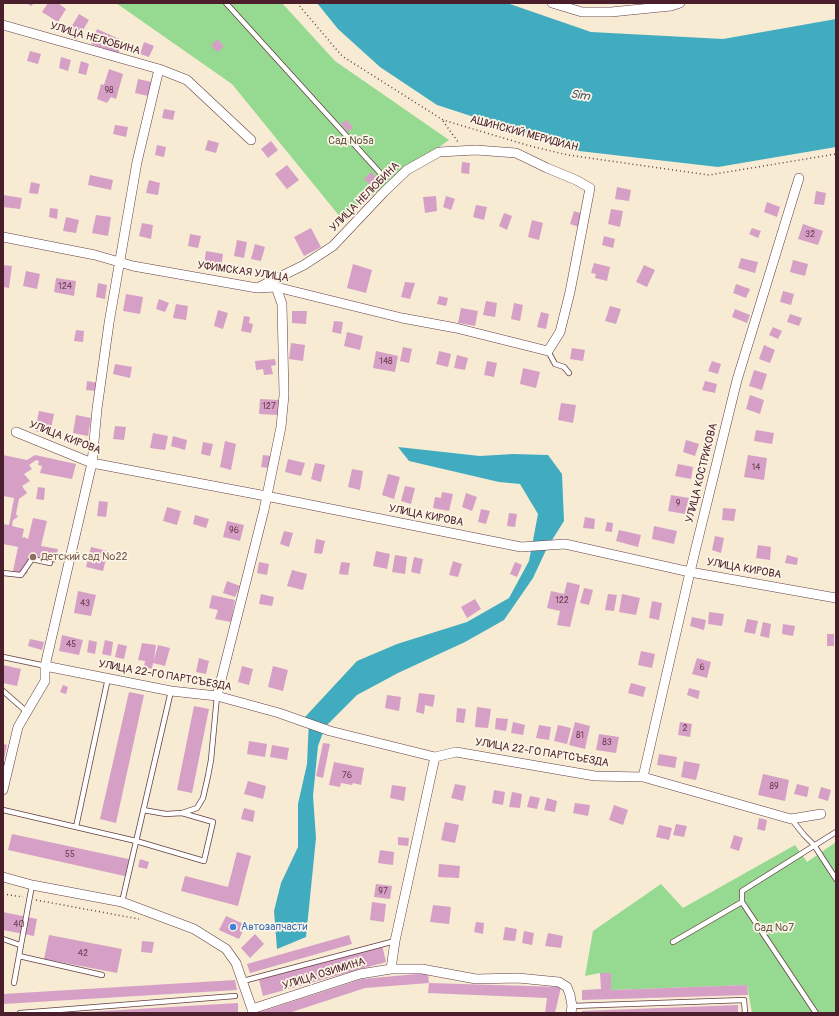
<!DOCTYPE html>
<html>
<head>
<meta charset="utf-8">
<style>
  body { margin:0 }
  #map { position:relative; width:839px; height:1016px; overflow:hidden; background:#f7ebd3; font-family:Pangolin,sans-serif }
  canvas { display:block }
  .frame { position:absolute; inset:0; border:4px solid #4a1f2b; pointer-events:none }
</style>
</head>
<body>
<div id="map">
<canvas width="839" height="1016"></canvas>
<div class="frame"></div>
</div>
<script>
const ctx = document.querySelector('canvas').getContext('2d');
ctx.lineJoin = 'round';
function fillPath(path, color) {
  ctx.fillStyle = color;
  ctx.fill(path, 'evenodd');
}
function shape(rows) {
  const path = new Path2D();
  for (const r of rows) {
    path.moveTo(r[0], r[1]);
    for (let i = 2; i < r.length; i += 2) path.lineTo(r[i], r[i + 1]);
  }
  return path;
}
function trace(path, color, width, dash) {
  ctx.strokeStyle = color;
  ctx.lineWidth = width;
  ctx.lineCap = dash ? 'butt' : 'round';
  ctx.setLineDash(dash || []);
  ctx.stroke(path);
}
function drawText(font, color, halo, rows, align = 'center') {
  ctx.font = font + ' Pangolin,sans-serif';
  ctx.lineWidth = 3.5;
  ctx.setLineDash([]);
  ctx.textBaseline = 'middle';
  ctx.strokeStyle = halo;
  ctx.fillStyle = color;
  for (const [text, x, y, turn = 0] of rows) {
    ctx.save();
    ctx.translate(x, y);
    ctx.rotate((+turn || 0) * Math.PI / 180);
    ctx.textAlign = isNaN(turn) ? turn : align;
    if (halo) ctx.strokeText(text, 0, 0);
    ctx.fillText(text, 0, 0);
    ctx.restore();
  }
}
const green = shape([
  [116,3,282,3,335,61,449,140,341,218,232,84],
  [836,842,836,1013,752,1013,747,985,611,990,610,973,600,973,585,976,593,931,661,884,683,908,795,845,807,862]
]);
const water = shape([
  [317,3,507,3,591,32,723,39,836,19,836,147,718,167,579,151,437,105,380,67,338,29],
  [398,447,480,456,513,454,548,455,562,474,564,521,547,548,533,578,504,620,465,642,398,673,357,695,325,727,318,746,313,796,316,838,306,937,277,949,274,911,281,883,298,847,298,804,307,764,309,719,305,717,357,661,397,644,467,622,509,598,529,561,538,514,520,484,499,482,409,461]
]);
const building = shape([
  [25,3,33,3,32,6],
  [48,3,58,3,66,9,58,22,42,12],
  [79,14,89,20,77,40,67,34],
  [97,29,124,41,118,54,91,44],
  [217,39,224,46,218,52,211,46],
  [144,42,154,46,149,57,140,54],
  [30,51,41,54,38,64,27,61],
  [61,57,71,60,68,71,59,68],
  [81,61,89,64,86,75,78,73],
  [109,69,123,74,116,99,111,97,107,103,97,99,101,84,104,85],
  [138,79,152,82,148,96,135,93],
  [164,109,175,111,173,120,162,118],
  [346,120,353,127,348,132,341,124],
  [115,125,128,127,126,137,113,134],
  [208,140,219,143,216,153,205,150],
  [271,141,278,150,268,158,261,149],
  [157,145,166,147,164,157,155,155],
  [462,162,470,163,469,174,461,173],
  [287,165,299,180,287,189,275,174],
  [371,172,381,182,374,189,364,179],
  [90,175,113,180,111,190,88,185],
  [149,180,160,183,158,195,146,193],
  [31,182,40,184,38,194,29,193],
  [617,187,631,190,629,201,615,199],
  [816,191,826,193,824,205,814,204],
  [3,195,22,198,20,209,3,207],
  [436,196,437,211,425,213,423,197],
  [446,196,455,199,451,210,443,207],
  [767,202,780,207,777,217,764,212],
  [476,205,487,207,484,220,473,217],
  [50,208,58,209,57,219,49,217],
  [611,209,623,211,620,227,608,224],
  [574,211,583,214,579,227,570,224],
  [504,213,512,216,507,230,499,226],
  [96,215,111,217,108,236,92,233],
  [66,217,79,220,76,233,63,231],
  [532,220,543,223,539,240,528,237],
  [142,223,153,225,151,239,139,236],
  [803,224,823,231,818,245,798,239],
  [311,228,321,247,304,256,294,237],
  [752,228,761,231,758,238,749,234],
  [190,234,201,236,198,248,188,246],
  [604,236,615,239,613,248,602,245],
  [237,240,247,242,244,258,234,256],
  [255,244,265,247,261,261,251,259],
  [206,251,223,254,221,267,204,264],
  [741,258,758,262,755,273,738,268],
  [793,260,808,264,805,276,790,272],
  [594,263,610,267,607,281,595,278,596,274,591,273],
  [353,264,372,270,366,293,347,288],
  [3,265,12,266,9,288,3,287],
  [644,265,655,270,647,287,636,282],
  [26,271,40,274,37,289,23,286],
  [56,278,76,281,74,296,54,292],
  [405,282,415,283,410,299,401,297],
  [98,283,107,285,105,299,96,297],
  [736,284,750,289,746,298,733,293],
  [783,291,794,294,791,305,780,302],
  [126,294,143,297,140,314,123,311],
  [439,296,448,298,446,306,437,304],
  [159,299,169,303,165,312,156,309],
  [486,301,497,303,495,317,483,315],
  [514,303,523,305,520,321,511,319],
  [176,304,188,306,186,320,173,318],
  [610,306,621,309,616,324,605,321],
  [461,308,478,311,475,326,458,323],
  [735,309,750,315,747,323,732,317],
  [218,310,228,313,223,329,214,326],
  [292,311,307,311,306,324,292,323],
  [541,312,549,314,546,329,537,327],
  [790,314,802,318,799,326,787,322],
  [244,316,250,317,249,323,253,324,251,333,241,331],
  [334,321,343,322,341,334,332,332],
  [773,327,782,331,778,339,769,335],
  [76,330,84,331,83,342,74,341],
  [347,332,363,336,360,350,344,346],
  [291,343,305,345,303,361,289,359],
  [764,345,775,350,770,363,759,359],
  [403,347,412,349,409,363,400,361],
  [572,348,585,350,583,361,570,359],
  [376,351,398,356,395,372,373,368],
  [439,351,451,354,448,367,436,364],
  [457,355,468,358,465,370,454,368],
  [275,359,276,365,271,366,273,374,264,375,263,369,256,370,255,361],
  [487,361,497,363,494,377,484,375],
  [712,361,721,364,718,374,708,371],
  [115,364,132,367,130,378,113,374],
  [523,368,540,372,536,388,520,384],
  [754,370,767,374,762,390,749,386],
  [87,381,98,383,97,391,86,390],
  [705,381,717,384,715,393,702,390],
  [750,395,764,400,760,414,746,409],
  [260,399,279,400,278,415,259,414],
  [561,403,576,405,573,423,558,420],
  [39,411,54,414,50,434,35,431],
  [76,415,91,418,88,436,73,433],
  [115,426,126,427,124,440,113,439],
  [756,430,774,433,772,444,754,441],
  [153,433,168,436,165,450,150,448],
  [173,436,187,440,185,450,171,446],
  [686,440,699,444,695,456,683,452],
  [225,441,236,444,231,470,220,467],
  [203,442,213,444,210,456,201,454],
  [3,455,27,460,35,455,76,464,72,479,40,473,42,466,38,465,39,461,36,460,29,465,32,469,24,474,30,481,22,486,27,493,19,499,16,514,18,517,13,520,12,526,24,529,22,538,24,537,28,539,33,518,47,521,41,546,58,549,55,563,30,557,27,574,13,571,18,547,3,544,3,524,9,525,14,498,3,496],
  [263,455,271,456,269,468,261,467],
  [748,455,767,458,764,480,744,477],
  [288,459,305,463,301,476,285,472],
  [315,463,325,465,321,482,311,479],
  [678,464,693,467,691,479,675,476],
  [352,469,363,471,360,490,348,487],
  [388,474,400,477,394,499,382,495],
  [405,486,415,488,411,504,401,501],
  [38,487,45,488,44,500,36,499],
  [442,492,453,494,449,511,433,508,435,497,441,498],
  [466,493,477,497,472,511,462,507],
  [671,495,689,498,685,514,668,511],
  [99,501,108,502,106,517,97,516],
  [167,507,181,511,177,525,163,521],
  [723,508,736,509,734,521,722,520],
  [481,509,490,511,486,524,478,522],
  [509,513,517,514,515,527,507,526],
  [195,515,209,519,206,528,193,524],
  [585,517,595,519,594,529,583,528],
  [227,521,244,525,240,541,223,537],
  [607,522,613,523,612,532,605,531],
  [654,526,677,531,674,544,652,539],
  [619,530,641,535,638,547,616,541],
  [284,531,293,533,289,547,280,544],
  [715,536,724,538,721,553,712,550],
  [316,539,325,541,322,554,314,553],
  [758,545,771,547,770,560,756,558],
  [91,547,108,551,103,571,86,567],
  [376,551,390,554,387,569,373,566],
  [395,555,407,557,405,574,392,572],
  [787,555,798,558,797,565,785,563],
  [414,557,423,559,420,574,411,572],
  [453,561,462,564,458,577,449,575],
  [259,562,269,564,267,575,257,573],
  [341,562,350,563,348,575,339,574],
  [515,562,522,565,517,577,510,574],
  [292,570,307,574,303,590,287,586],
  [227,581,240,586,235,597,223,593],
  [567,582,580,585,570,627,557,625,560,611,547,608,551,591,564,594],
  [584,588,593,590,589,605,580,603],
  [78,591,96,595,91,616,74,613],
  [261,594,274,597,272,606,259,604],
  [608,594,617,595,614,611,605,610],
  [622,594,640,598,636,615,619,612],
  [212,595,235,600,231,622,215,619,218,610,209,608],
  [475,599,481,609,467,618,461,607],
  [652,601,662,603,659,620,649,618],
  [709,612,724,614,722,626,708,624],
  [692,617,706,620,704,630,690,626],
  [747,619,758,621,755,634,744,632],
  [763,622,771,624,769,638,760,636],
  [783,624,795,626,793,636,782,634],
  [827,634,834,634,834,646,827,646],
  [62,635,83,640,79,655,59,651],
  [30,639,44,642,42,650,28,646],
  [89,640,97,642,95,654,87,652],
  [105,640,113,642,111,656,102,654],
  [142,643,156,645,154,660,158,645,170,648,165,666,153,663,152,669,144,667,145,661,138,660],
  [118,644,127,646,124,659,115,657],
  [641,651,655,654,652,668,638,665],
  [199,658,209,661,206,674,196,672],
  [697,658,711,662,707,678,692,674],
  [3,665,21,669,17,686,3,683],
  [242,666,253,669,249,685,238,682],
  [273,666,288,670,283,691,268,687],
  [631,683,646,687,643,697,628,693],
  [63,685,68,687,66,694,60,692],
  [689,688,700,691,698,699,687,695],
  [129,692,144,695,116,823,100,819],
  [419,693,435,695,433,707,425,705,424,714,416,712],
  [387,695,401,697,399,711,385,708],
  [194,706,209,709,192,793,177,790],
  [477,707,491,709,488,728,475,727],
  [457,708,466,709,464,723,456,722],
  [496,718,508,719,506,731,495,729],
  [513,722,525,725,523,735,511,733],
  [575,722,590,726,585,749,569,745],
  [680,722,692,724,690,737,678,735],
  [539,725,551,727,549,740,536,738],
  [558,725,571,728,567,744,554,741],
  [599,734,619,737,616,753,596,750],
  [249,741,267,744,265,757,247,754],
  [323,743,330,744,323,778,316,776],
  [3,744,7,745,4,759,3,759],
  [272,745,289,748,287,760,270,757],
  [659,754,677,757,675,768,657,765],
  [684,761,700,764,696,780,681,777],
  [334,762,364,768,361,785,353,783,352,785,341,783,340,787,329,785],
  [763,774,789,780,785,801,758,795],
  [248,781,266,786,263,799,244,794],
  [455,784,466,786,463,801,451,798],
  [797,784,809,787,807,797,794,794],
  [392,785,406,787,404,801,390,798],
  [821,787,831,790,828,801,818,798],
  [494,790,505,792,503,805,492,803],
  [512,792,522,794,520,808,509,807],
  [530,796,540,798,537,809,527,807],
  [547,798,557,801,555,812,544,810],
  [575,803,590,805,588,816,573,813],
  [614,805,628,810,623,825,609,820],
  [244,808,255,811,253,822,241,819],
  [759,818,767,820,765,831,757,829],
  [445,822,459,825,455,843,441,840],
  [676,824,687,826,684,837,673,835],
  [659,825,672,828,669,840,656,837],
  [12,834,133,860,129,877,8,850],
  [734,835,743,838,739,851,730,848],
  [398,837,409,838,408,846,398,845],
  [380,850,394,852,393,865,378,863],
  [237,852,251,856,238,906,181,891,185,876,228,887],
  [140,859,149,862,147,869,138,867],
  [439,864,460,866,459,878,438,877],
  [376,884,392,886,390,899,374,897],
  [372,902,386,904,384,922,370,920],
  [433,905,451,907,449,924,430,922],
  [3,912,37,919,34,936,3,930],
  [226,916,246,925,239,939,219,930],
  [476,922,484,923,483,934,474,932],
  [505,927,517,929,515,941,503,940],
  [524,931,534,933,532,945,522,943],
  [548,933,563,936,561,948,545,946],
  [255,934,264,944,250,958,241,948],
  [49,935,122,949,117,973,44,959],
  [349,935,352,944,250,973,247,964],
  [142,941,154,942,152,953,141,952],
  [382,945,386,962,263,996,259,980],
  [428,973,429,983,365,988,289,1013,257,1013,362,979],
  [600,973,611,973,611,990,747,985,748,995,582,1000,582,990,601,989],
  [235,980,237,990,3,1004,3,994],
  [429,983,561,987,555,1013,545,1013,547,998,428,993],
  [238,1003,238,1013,88,1013,87,1012],
  [738,1005,738,1013,582,1013,582,1011]
]);
const path = shape([
  [297,3,342,56,443,120,530,146,568,155,709,175,836,154],
  [443,121,458,142],
  [3,894,23,897],
  [36,900,139,919]
]);
const service = shape([
  [226,3,381,174],
  [548,351,555,364,564,367,569,373],
  [3,573,21,575,32,559,50,563],
  [3,657,46,666],
  [3,691,27,712],
  [3,810,136,841,204,861,213,822,182,813],
  [143,810,166,814,182,813,197,808,203,798,208,776,211,760,217,696],
  [792,820,804,835,814,845,836,879],
  [76,827,108,678],
  [122,902,171,691],
  [742,902,816,1013],
  [3,939,20,945],
  [673,942,742,902,742,891,836,832],
  [19,956,102,975],
  [243,981,395,941],
  [14,983,32,885],
  [572,1006,744,1000,745,1013],
  [20,1013,235,996]
]);
const minor = shape([
  [552,3,582,12,611,12,671,6,680,3],
  [3,25,159,69,187,80,251,140],
  [3,237,95,255,133,266,257,288,276,287,402,318,456,328,548,351,560,332,570,292,590,188,576,180,547,168,516,153,476,150,439,152,407,170,384,192,333,246,304,265,257,288],
  [16,432,92,463,266,496,521,547,565,544,690,572,836,598],
  [45,666,171,691,217,696,279,713,330,731,435,757,456,752,595,776,643,777,791,819,821,814],
  [217,696,264,510,281,427,284,395,282,304,276,287],
  [643,777,690,572,737,380,799,178],
  [3,790,18,727,45,681,45,666,92,463,97,409,109,323,137,162,159,69],
  [3,877,32,885,122,902,194,929,226,949,236,963,252,1009,252,1013],
  [391,969,395,941,435,757],
  [252,1009,360,974,391,969,422,969,476,979,518,978,559,982,567,987,570,995,572,1006,571,1013]
]);
const markers = [
  [33,557,4,"#8d6e63"],
  [233,927,4,"#3f7fe0"]
];
const numberNames = [
  ["98",109,91],
  ["32",810,235],
  ["124",65,287],
  ["148",386,362],
  ["127",269,407],
  ["14",756,468],
  ["9",678,504],
  ["96",234,531],
  ["122",562,601],
  ["43",85,604],
  ["45",71,645],
  ["6",702,668],
  ["2",685,729],
  ["81",580,736],
  ["83",607,743],
  ["76",347,776],
  ["89",774,787],
  ["55",70,855],
  ["97",383,892],
  ["40",19,925],
  ["42",83,954]
];
const streetNames = [
  ["УЛИЦА НЕЛЮБИНА",95,39,16],
  ["АШИНСКИЙ МЕРИДИАН",524,134,15],
  ["УЛИЦА НЕЛЮБИНА",365,197,-45],
  ["УФИМСКАЯ УЛИЦА",243,272,8],
  ["УЛИЦА КИРОВА",65,438,21],
  ["УЛИЦА КОСТРИКОВА",702,473,-76],
  ["УЛИЦА КИРОВА",426,516,11],
  ["УЛИЦА КИРОВА",744,569,10],
  ["УЛИЦА 22-ГО ПАРТСЪЕЗДА",165,676,10],
  ["УЛИЦА 22-ГО ПАРТСЪЕЗДА",542,753,9],
  ["УЛИЦА ОЗИМИНА",324,974,-17]
];
const parkNames = [
  ["Сад №5а",351,141],
  ["Сад №7",774,928]
];
const educationNames = [
  ["Детский сад №22",41,557]
];
const shopNames = [
  ["Автозапчасти",241,927]
];
const waterNames = [
  ["Sim",580,96,8]
];
fillPath(green, '#96d990');
fillPath(water, '#41acc0');
fillPath(building, '#d6a0c6');
trace(service, '#643e44', 6);
trace(minor, '#643e44', 10);
trace(path, '#643e44', 1.5, [1, 3]);
trace(service, '#fff', 4.5);
trace(minor, '#fff', 9);
for (const [x, y, r, color] of markers) {
  const dot = new Path2D();
  dot.arc(x, y, r, 0, 2 * Math.PI);
  ctx.fillStyle = color;
  ctx.fill(dot);
  trace(dot, '#fcf5e5', 1.5);
}
drawText('9px', '#6d3f52', null, numberNames);
drawText('11px', '#4a1f2b', '#fcf5e5', streetNames);
drawText('11px', '#615749', '#fcf5e5', parkNames);
drawText('11px', '#785e54', '#fcf5e5', educationNames, 'left');
drawText('11px', '#366cbe', '#fcf5e5', shopNames, 'left');
drawText('italic 12px', '#465767', '#fcf5e5', waterNames);
</script>
</body>
</html>
